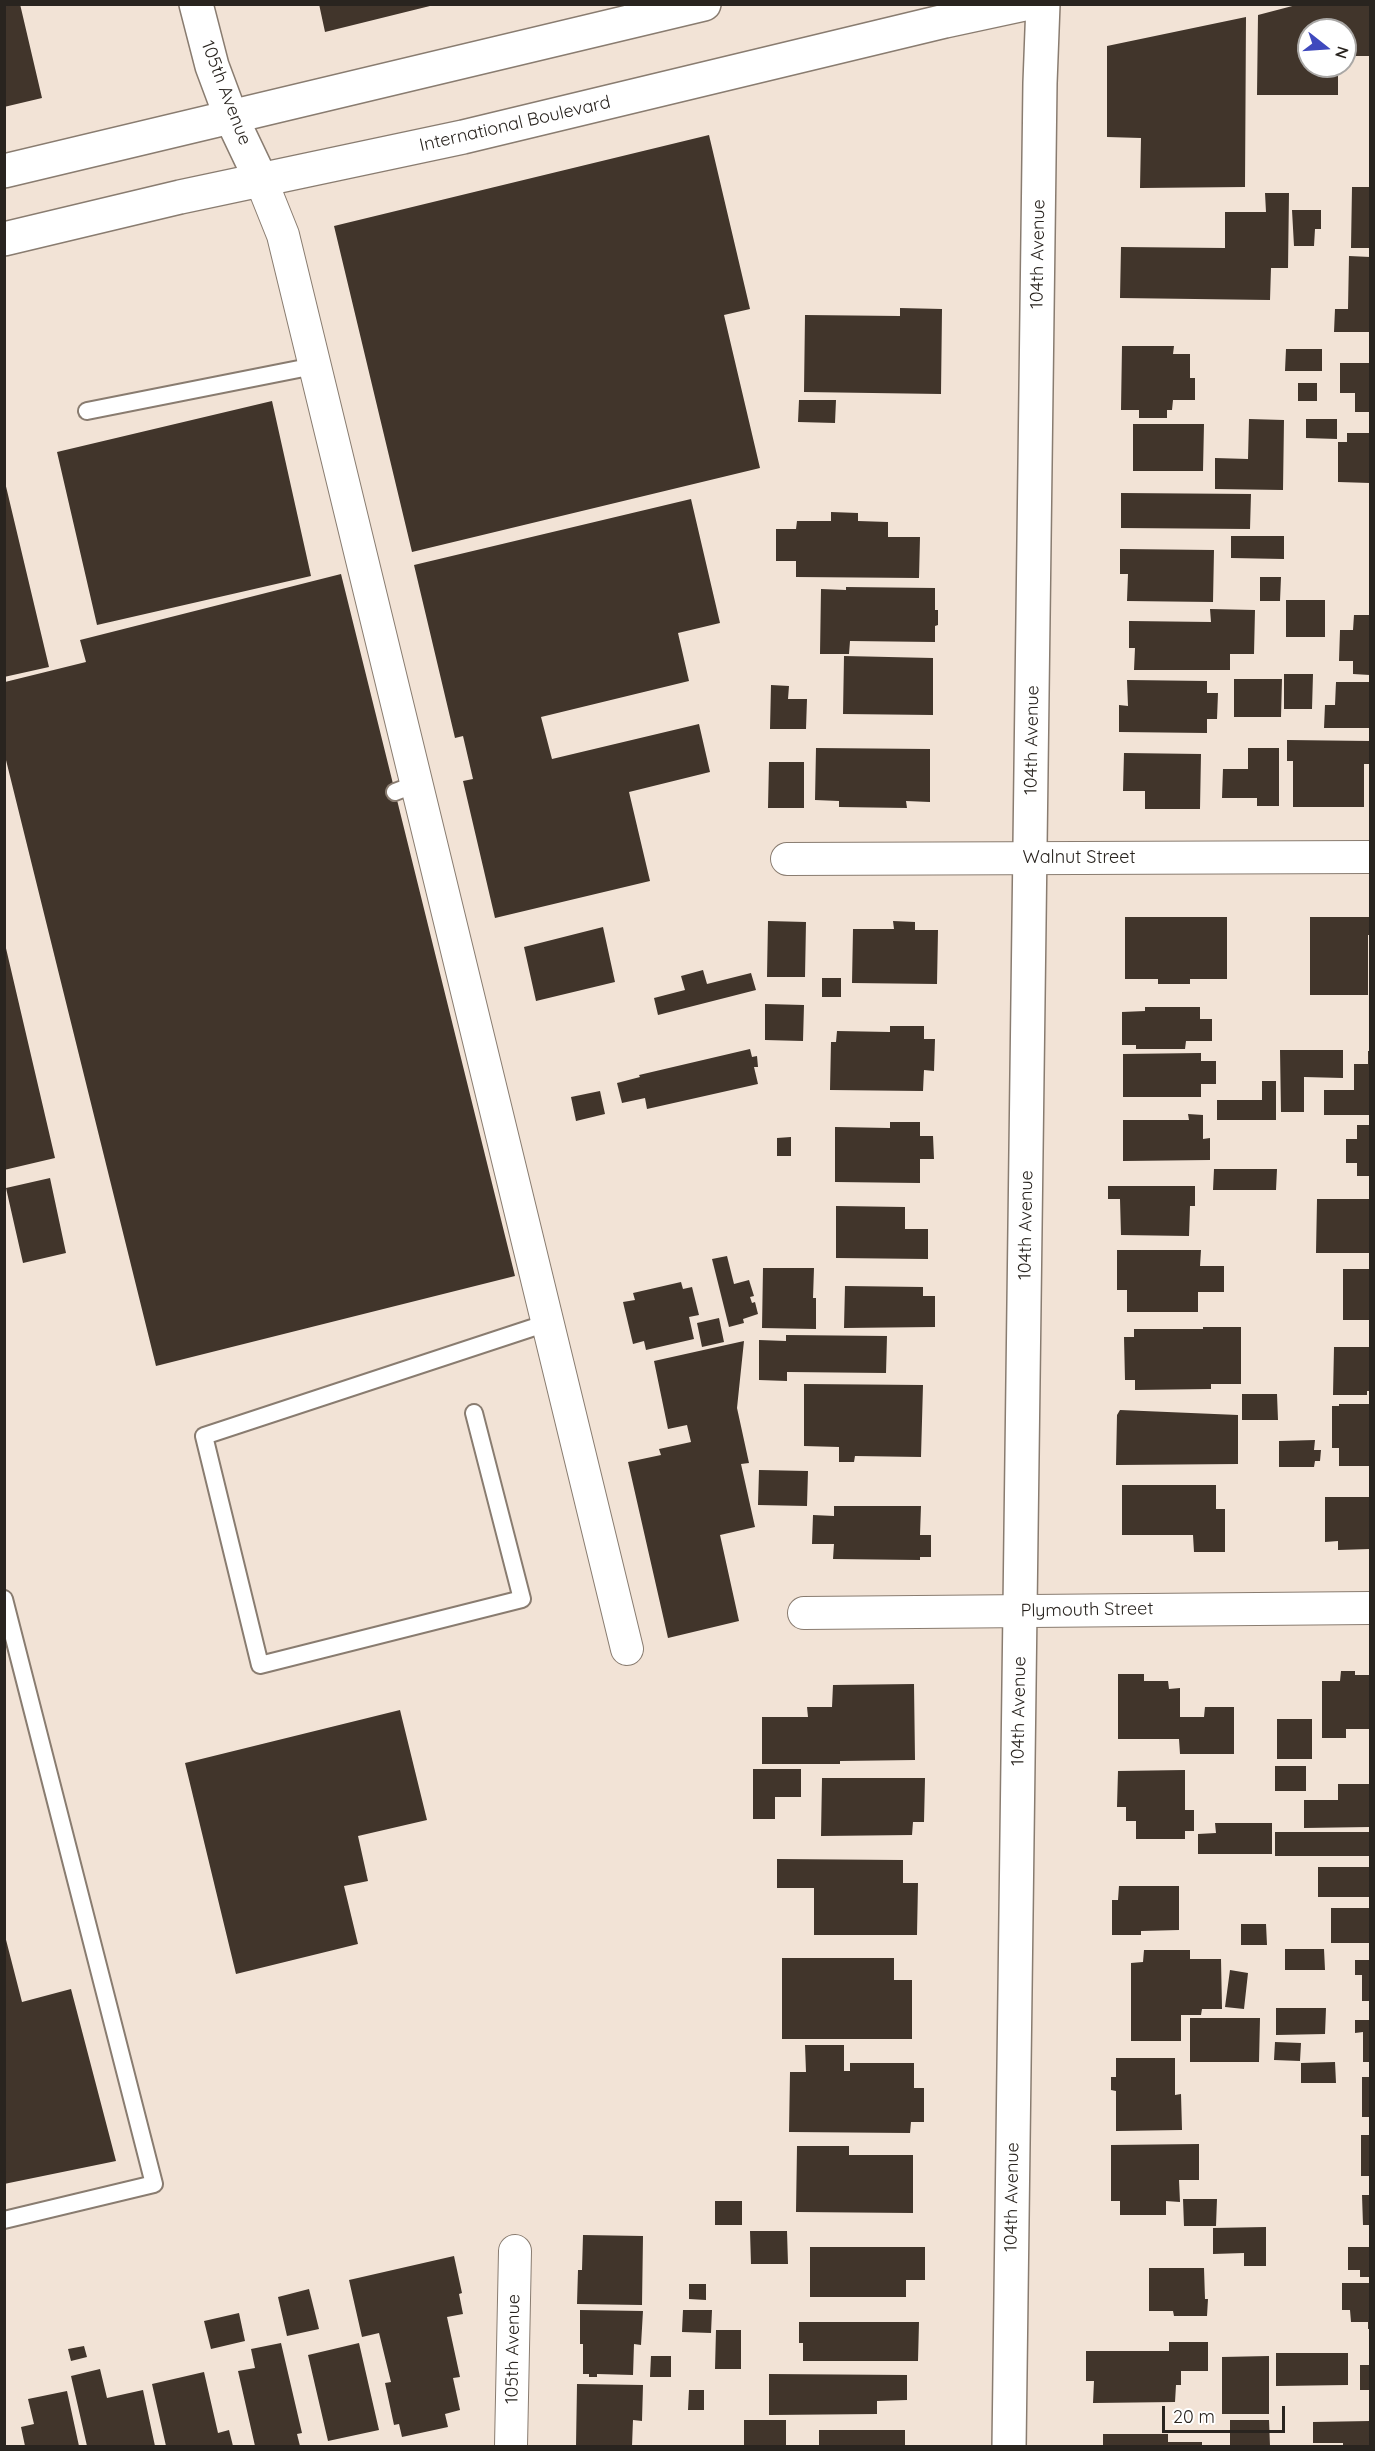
<!DOCTYPE html>
<html>
<head>
<meta charset="utf-8">
<style>
  body { margin:0 }
  #map { position:relative; width:1375px; height:2451px; overflow:hidden; background:#f2e3d6; font-family:Quicksand,sans-serif }
  canvas { display:block }
  .frame { position:absolute; inset:0; border:6px solid #29241f; pointer-events:none }
  .north { position:absolute; left:1297px; top:18px; width:60px; height:60px; box-sizing:border-box; background:#fff; border:2px solid #a9a7a5; border-radius:50%; rotate:107deg; font-size:16px; font-weight:700; line-height:24px; text-align:center; color:#29241f }
  .north::after { content:''; display:block; margin:auto; width:21px; height:27px; background:#3f49bd; clip-path:polygon(50% 0,100% 100%,50% 72%,0 100%) }
  .scale { position:absolute; left:1162px; top:2406px; width:123px; height:27px; box-sizing:border-box; border:3px solid #29241f; border-top:0; padding-left:8px; font-size:18px; line-height:21px; white-space:nowrap; color:#29241f; -webkit-text-stroke:4px #fff; paint-order:stroke }
</style>
</head>
<body>
<div id="map">
<canvas width="1375" height="2451"></canvas>
<div class="frame"></div>
<div class="north">N</div>
<div class="scale">20 m</div>
</div>
<script>
const ctx = document.querySelector('canvas').getContext('2d');
ctx.lineJoin = 'round';
function fillPath(path, color) {
  ctx.fillStyle = color;
  ctx.fill(path, 'evenodd');
}
function shape(rows) {
  const path = new Path2D();
  for (const r of rows) {
    path.moveTo(r[0], r[1]);
    for (let i = 2; i < r.length; i += 2) path.lineTo(r[i], r[i + 1]);
  }
  return path;
}
function trace(path, color, width, dash) {
  ctx.strokeStyle = color;
  ctx.lineWidth = width;
  ctx.lineCap = dash ? 'butt' : 'round';
  ctx.setLineDash(dash || []);
  ctx.stroke(path);
}
function drawText(font, color, halo, rows, align = 'center') {
  ctx.font = font + ' Quicksand,sans-serif';
  ctx.lineWidth = 6;
  ctx.setLineDash([]);
  ctx.textBaseline = 'middle';
  ctx.strokeStyle = halo;
  ctx.fillStyle = color;
  for (const [text, x, y, turn = 0] of rows) {
    ctx.save();
    ctx.translate(x, y);
    ctx.rotate((+turn || 0) * Math.PI / 180);
    ctx.textAlign = isNaN(turn) ? turn : align;
    if (halo) ctx.strokeText(text, 0, 0);
    ctx.fillText(text, 0, 0);
    ctx.restore();
  }
}
const building = shape([
  [4,4,20,4,42,98,4,107],
  [319,4,434,4,434,5,325,32],
  [1300,4,1370,4,1370,56,1345,56,1345,30,1309,30,1309,66,1338,66,1338,95,1257,95,1258,15],
  [1246,17,1245,187,1140,188,1141,138,1107,137,1107,46],
  [709,135,750,309,724,315,760,468,412,552,334,226],
  [1352,187,1370,187,1370,248,1351,248],
  [1265,193,1289,193,1288,268,1271,268,1270,300,1120,298,1121,247,1225,248,1225,212,1266,212],
  [1292,210,1321,210,1321,229,1315,229,1314,246,1294,246],
  [1349,256,1370,257,1370,332,1334,332,1335,309,1348,309],
  [900,308,942,309,941,394,804,392,805,315,900,316],
  [1122,346,1174,346,1173,354,1190,354,1190,378,1195,378,1195,400,1173,400,1172,410,1167,410,1167,418,1139,418,1139,410,1121,410],
  [1286,349,1322,349,1322,371,1285,371],
  [1340,363,1370,363,1370,412,1355,412,1355,393,1340,393],
  [1298,383,1317,383,1317,401,1298,401],
  [799,400,836,400,835,423,798,422],
  [272,401,311,576,97,625,57,452],
  [1249,419,1284,420,1283,490,1215,489,1215,458,1248,459],
  [1306,419,1337,419,1337,439,1306,438],
  [1133,424,1204,424,1203,471,1133,471],
  [1347,433,1370,433,1370,483,1338,482,1338,442,1347,442],
  [4,478,49,667,4,677],
  [1121,493,1251,494,1250,529,1121,528],
  [691,499,720,623,678,633,689,681,541,717,552,759,699,724,710,772,629,792,650,881,495,918,463,781,473,779,463,736,455,738,414,565],
  [831,512,858,513,858,521,888,522,888,537,920,537,919,578,796,577,796,561,776,561,776,529,796,529,797,521,831,521],
  [1231,536,1284,536,1284,559,1231,558],
  [1120,549,1214,550,1213,602,1127,601,1128,574,1120,574],
  [341,574,515,1276,156,1366,5,756,5,682,86,662,80,640],
  [1260,577,1281,577,1280,601,1260,601],
  [846,587,935,588,935,610,938,610,938,625,935,626,935,642,850,641,849,654,820,654,821,589,846,590],
  [1286,600,1325,600,1325,637,1286,637],
  [1210,609,1255,610,1254,654,1230,654,1230,670,1134,670,1135,648,1129,648,1129,621,1211,622],
  [1354,615,1370,615,1370,675,1353,674,1353,661,1339,661,1340,630,1353,630],
  [844,656,933,658,933,715,843,714],
  [1284,674,1313,674,1312,709,1284,709],
  [1234,679,1282,679,1281,717,1234,717],
  [1127,680,1207,681,1207,693,1218,693,1217,719,1207,719,1207,733,1119,732,1119,705,1128,706],
  [1336,682,1370,682,1370,728,1324,728,1325,705,1335,705],
  [771,685,789,686,788,699,807,699,806,729,770,729],
  [1287,740,1370,741,1370,764,1364,764,1364,807,1293,807,1293,761,1287,761],
  [816,748,930,749,930,802,906,801,907,808,839,807,839,801,815,800],
  [1248,748,1279,748,1279,806,1257,806,1257,798,1222,798,1223,769,1248,769],
  [1124,753,1201,754,1200,809,1145,809,1145,791,1123,791],
  [769,762,804,762,804,808,768,808],
  [1125,917,1227,917,1227,979,1190,979,1190,984,1158,984,1158,979,1125,979],
  [1310,917,1370,917,1370,935,1368,935,1368,995,1310,995],
  [768,921,806,922,805,977,767,977],
  [893,921,915,922,915,930,938,930,937,984,852,983,853,929,894,929],
  [603,927,615,982,536,1001,524,947],
  [5,944,55,1158,4,1170,4,945],
  [703,970,707,984,751,973,756,990,658,1015,654,998,685,990,681,976],
  [822,978,841,978,841,997,822,997],
  [765,1004,804,1005,803,1041,765,1040],
  [1145,1007,1200,1007,1200,1019,1212,1019,1212,1041,1186,1041,1185,1049,1136,1049,1136,1045,1122,1045,1122,1012,1145,1011],
  [890,1026,924,1026,924,1039,935,1039,934,1071,924,1070,923,1091,830,1090,831,1042,836,1042,837,1031,890,1032],
  [750,1049,752,1057,757,1056,758,1067,754,1067,758,1084,647,1109,645,1098,622,1103,617,1083,640,1077,639,1075],
  [1280,1050,1343,1050,1343,1078,1304,1077,1304,1112,1281,1112],
  [1368,1051,1370,1051,1370,1115,1324,1115,1324,1090,1354,1090,1354,1064,1368,1064],
  [1201,1053,1201,1061,1216,1061,1216,1084,1201,1084,1201,1097,1123,1097,1123,1054],
  [1262,1081,1276,1081,1276,1120,1217,1120,1217,1100,1262,1100],
  [600,1091,605,1114,576,1121,571,1097],
  [1188,1114,1203,1115,1203,1139,1210,1138,1210,1160,1123,1161,1123,1120,1189,1120],
  [890,1122,920,1122,920,1136,933,1136,934,1159,920,1159,920,1183,835,1182,835,1127,890,1128],
  [1357,1125,1370,1125,1370,1176,1357,1176,1357,1163,1346,1163,1346,1139,1357,1139],
  [791,1137,791,1156,777,1156,777,1138],
  [1214,1169,1277,1169,1276,1190,1213,1190],
  [50,1178,66,1253,23,1263,6,1188],
  [1108,1186,1195,1186,1195,1206,1190,1206,1189,1236,1121,1235,1120,1199,1108,1199],
  [1317,1199,1370,1199,1370,1253,1316,1253],
  [836,1206,905,1207,905,1229,928,1229,928,1259,836,1258],
  [1117,1250,1201,1250,1200,1266,1224,1266,1224,1292,1198,1292,1198,1312,1127,1312,1127,1290,1117,1290],
  [727,1256,734,1284,749,1280,754,1296,750,1297,752,1303,755,1302,758,1314,743,1319,744,1323,729,1327,712,1259],
  [763,1268,814,1268,813,1298,816,1298,816,1329,762,1328],
  [1343,1269,1370,1269,1370,1320,1343,1320],
  [681,1282,683,1289,692,1287,699,1315,689,1317,694,1339,646,1350,644,1341,633,1344,623,1302,635,1300,633,1293],
  [845,1286,923,1287,923,1296,935,1296,935,1327,844,1328],
  [719,1318,724,1342,702,1347,697,1323],
  [1203,1327,1241,1327,1241,1384,1211,1384,1211,1389,1135,1390,1135,1380,1125,1380,1124,1337,1134,1337,1134,1329,1203,1329],
  [786,1335,887,1336,886,1373,787,1372,787,1381,759,1380,759,1340,786,1341],
  [744,1341,737,1408,749,1463,741,1464,755,1527,720,1535,739,1621,668,1638,628,1462,661,1455,659,1449,691,1442,687,1425,668,1429,654,1361],
  [1334,1347,1370,1347,1370,1391,1367,1391,1367,1395,1333,1395],
  [804,1384,923,1385,921,1457,855,1456,854,1462,839,1462,839,1447,804,1446],
  [1242,1394,1277,1394,1278,1420,1242,1420],
  [1339,1404,1370,1404,1370,1466,1339,1466,1339,1448,1332,1448,1332,1406,1339,1406],
  [1120,1410,1238,1415,1238,1464,1116,1465,1117,1415],
  [1315,1440,1314,1450,1321,1450,1320,1461,1315,1461,1314,1467,1279,1467,1279,1441],
  [759,1470,808,1471,807,1506,758,1505],
  [1122,1485,1216,1485,1216,1509,1225,1509,1225,1552,1194,1552,1193,1535,1122,1535],
  [1325,1497,1370,1497,1370,1549,1338,1550,1338,1541,1325,1542],
  [834,1506,921,1506,920,1535,931,1535,931,1557,920,1557,920,1560,833,1559,834,1544,812,1544,813,1515,834,1516],
  [1341,1671,1355,1671,1355,1675,1370,1675,1370,1729,1346,1729,1346,1738,1322,1738,1322,1681,1340,1681],
  [1118,1674,1144,1674,1144,1681,1168,1681,1169,1689,1180,1688,1180,1717,1204,1717,1205,1707,1234,1707,1234,1754,1180,1754,1179,1739,1118,1739],
  [914,1684,915,1760,840,1761,840,1764,762,1764,762,1717,808,1717,807,1707,832,1707,833,1685],
  [400,1710,427,1820,358,1836,368,1881,344,1886,358,1944,236,1974,185,1763],
  [1277,1719,1312,1719,1312,1759,1277,1759],
  [1275,1766,1306,1766,1306,1791,1275,1791],
  [753,1769,801,1769,801,1797,775,1797,775,1819,753,1819],
  [1185,1770,1185,1810,1194,1810,1194,1831,1185,1831,1185,1839,1136,1839,1136,1821,1126,1821,1126,1807,1117,1807,1118,1771],
  [822,1778,925,1778,924,1822,913,1822,912,1835,821,1836],
  [1338,1784,1370,1784,1370,1827,1304,1828,1304,1800,1338,1800],
  [1215,1823,1272,1823,1272,1854,1198,1854,1198,1834,1216,1833],
  [1275,1832,1370,1832,1370,1856,1275,1856],
  [777,1859,903,1860,903,1883,918,1883,917,1935,814,1935,814,1888,777,1888],
  [1318,1867,1370,1867,1370,1897,1318,1897],
  [1119,1886,1179,1886,1179,1930,1141,1931,1141,1935,1112,1935,1112,1900,1118,1900],
  [1331,1908,1370,1908,1370,1943,1331,1943],
  [1241,1924,1266,1924,1267,1945,1241,1945],
  [4,1932,22,2002,71,1989,116,2161,4,2184],
  [1285,1949,1324,1949,1325,1970,1285,1970],
  [1144,1950,1190,1950,1190,1959,1221,1959,1222,2009,1202,2009,1201,2015,1181,2015,1181,2041,1131,2041,1131,1963,1143,1962],
  [782,1958,894,1958,894,1980,912,1980,912,2039,782,2039],
  [1355,1960,1370,1960,1370,2001,1362,2001,1362,1975,1355,1975],
  [1230,1970,1248,1973,1244,2009,1225,2007],
  [1276,2008,1326,2008,1325,2034,1276,2035],
  [1190,2018,1260,2018,1259,2062,1190,2062],
  [1355,2020,1370,2020,1370,2062,1363,2062,1363,2032,1355,2033],
  [1275,2042,1301,2043,1300,2061,1274,2060],
  [805,2045,844,2045,844,2071,850,2071,850,2063,914,2063,914,2088,924,2088,924,2122,911,2122,910,2133,789,2132,790,2072,806,2072],
  [1116,2058,1175,2058,1175,2095,1181,2094,1182,2130,1116,2131,1116,2091,1111,2090,1111,2077,1116,2077],
  [1335,2062,1336,2083,1301,2083,1301,2063],
  [1362,2077,1370,2077,1370,2117,1362,2117],
  [1361,2135,1370,2135,1370,2176,1361,2176],
  [1199,2144,1199,2180,1179,2180,1180,2202,1166,2201,1166,2215,1120,2215,1120,2201,1111,2201,1111,2145],
  [797,2146,849,2146,849,2155,913,2155,913,2213,796,2212],
  [1362,2195,1370,2195,1370,2225,1363,2225],
  [1183,2199,1217,2199,1216,2226,1184,2226],
  [715,2201,742,2201,742,2225,715,2225],
  [1266,2227,1266,2266,1244,2266,1244,2253,1213,2254,1213,2228],
  [750,2231,787,2231,788,2264,751,2264],
  [583,2235,643,2236,642,2305,577,2304,578,2270,582,2270],
  [810,2247,925,2247,925,2280,906,2280,906,2297,810,2297],
  [1348,2247,1370,2247,1370,2277,1360,2277,1360,2270,1348,2270],
  [454,2256,462,2293,459,2294,463,2314,447,2317,460,2377,453,2378,460,2410,445,2414,448,2427,402,2437,399,2424,394,2425,385,2383,391,2382,379,2333,362,2337,349,2280],
  [1149,2268,1204,2268,1205,2299,1208,2299,1207,2316,1174,2316,1173,2311,1149,2311],
  [1342,2283,1370,2283,1370,2329,1368,2329,1368,2322,1351,2322,1350,2310,1342,2310],
  [689,2284,706,2284,706,2300,689,2299],
  [309,2289,319,2329,287,2336,278,2297],
  [580,2310,643,2311,641,2345,634,2344,633,2375,597,2374,597,2377,589,2377,589,2374,583,2374,583,2344,580,2344],
  [683,2310,712,2310,711,2333,682,2332],
  [239,2313,245,2341,211,2349,204,2321],
  [799,2322,919,2322,918,2361,803,2361,803,2343,799,2343],
  [716,2330,741,2330,741,2369,715,2369],
  [1169,2342,1208,2342,1208,2371,1181,2371,1181,2385,1176,2385,1175,2402,1093,2403,1094,2381,1086,2381,1086,2351,1169,2351],
  [281,2343,302,2433,297,2434,300,2446,255,2446,238,2371,255,2368,251,2349],
  [359,2343,379,2430,328,2441,308,2355],
  [84,2346,87,2357,71,2361,68,2349],
  [1276,2353,1348,2353,1348,2385,1276,2386],
  [651,2356,671,2356,671,2377,650,2377],
  [1269,2356,1269,2414,1222,2414,1222,2357],
  [1360,2365,1370,2365,1370,2390,1360,2390],
  [100,2369,107,2398,143,2390,155,2446,87,2446,71,2376],
  [204,2372,218,2433,229,2430,233,2446,166,2446,152,2384],
  [769,2374,907,2375,907,2400,877,2401,877,2414,769,2415],
  [577,2384,643,2385,642,2421,633,2420,632,2446,576,2446],
  [689,2390,704,2390,704,2410,688,2410],
  [67,2391,79,2446,25,2446,21,2427,34,2424,28,2399],
  [744,2420,786,2420,786,2446,744,2446],
  [1230,2420,1269,2420,1270,2446,1230,2446],
  [1370,2421,1370,2446,1343,2446,1343,2443,1313,2443,1313,2422],
  [819,2430,905,2430,905,2446,819,2446],
  [1103,2434,1168,2434,1168,2442,1202,2442,1202,2446,1103,2446]
]);
const lane = shape([
  [87,411,314,366],
  [395,792,416,784],
  [474,1413,522,1599,260,1665,204,1436,547,1323],
  [4,1599,154,2184,4,2220]
]);
const street = shape([
  [261,180,283,235,627,1649],
  [787,859,1370,857],
  [804,1613,1370,1608],
  [511,2446,515,2251]
]);
const secondary = shape([
  [196,4,212,66,231,117,261,180],
  [1009,2446,1040,83,1043,4]
]);
const primary = shape([
  [4,171,704,4],
  [4,239,180,197,463,137,945,21,1024,4]
]);
const streetNames = [
  ["105th Avenue",226,93,69],
  ["International Boulevard",515,124,-13],
  ["104th Avenue",1038,254,-89],
  ["104th Avenue",1032,740,-89],
  ["Walnut Street",1079,858],
  ["104th Avenue",1026,1225,-89],
  ["Plymouth Street",1087,1610,-1],
  ["104th Avenue",1019,1711,-89],
  ["104th Avenue",1012,2197,-89],
  ["105th Avenue",513,2349,-89]
];
fillPath(building, '#41352b');
trace(lane, '#897c70', 20);
trace(street, '#897c70', 34);
trace(secondary, '#897c70', 36);
trace(primary, '#897c70', 36);
trace(lane, '#fff', 16);
trace(street, '#fff', 32);
trace(secondary, '#fff', 33);
trace(primary, '#fff', 33);
drawText('18px', '#29241f', '#fff', streetNames);
</script>
</body>
</html>
